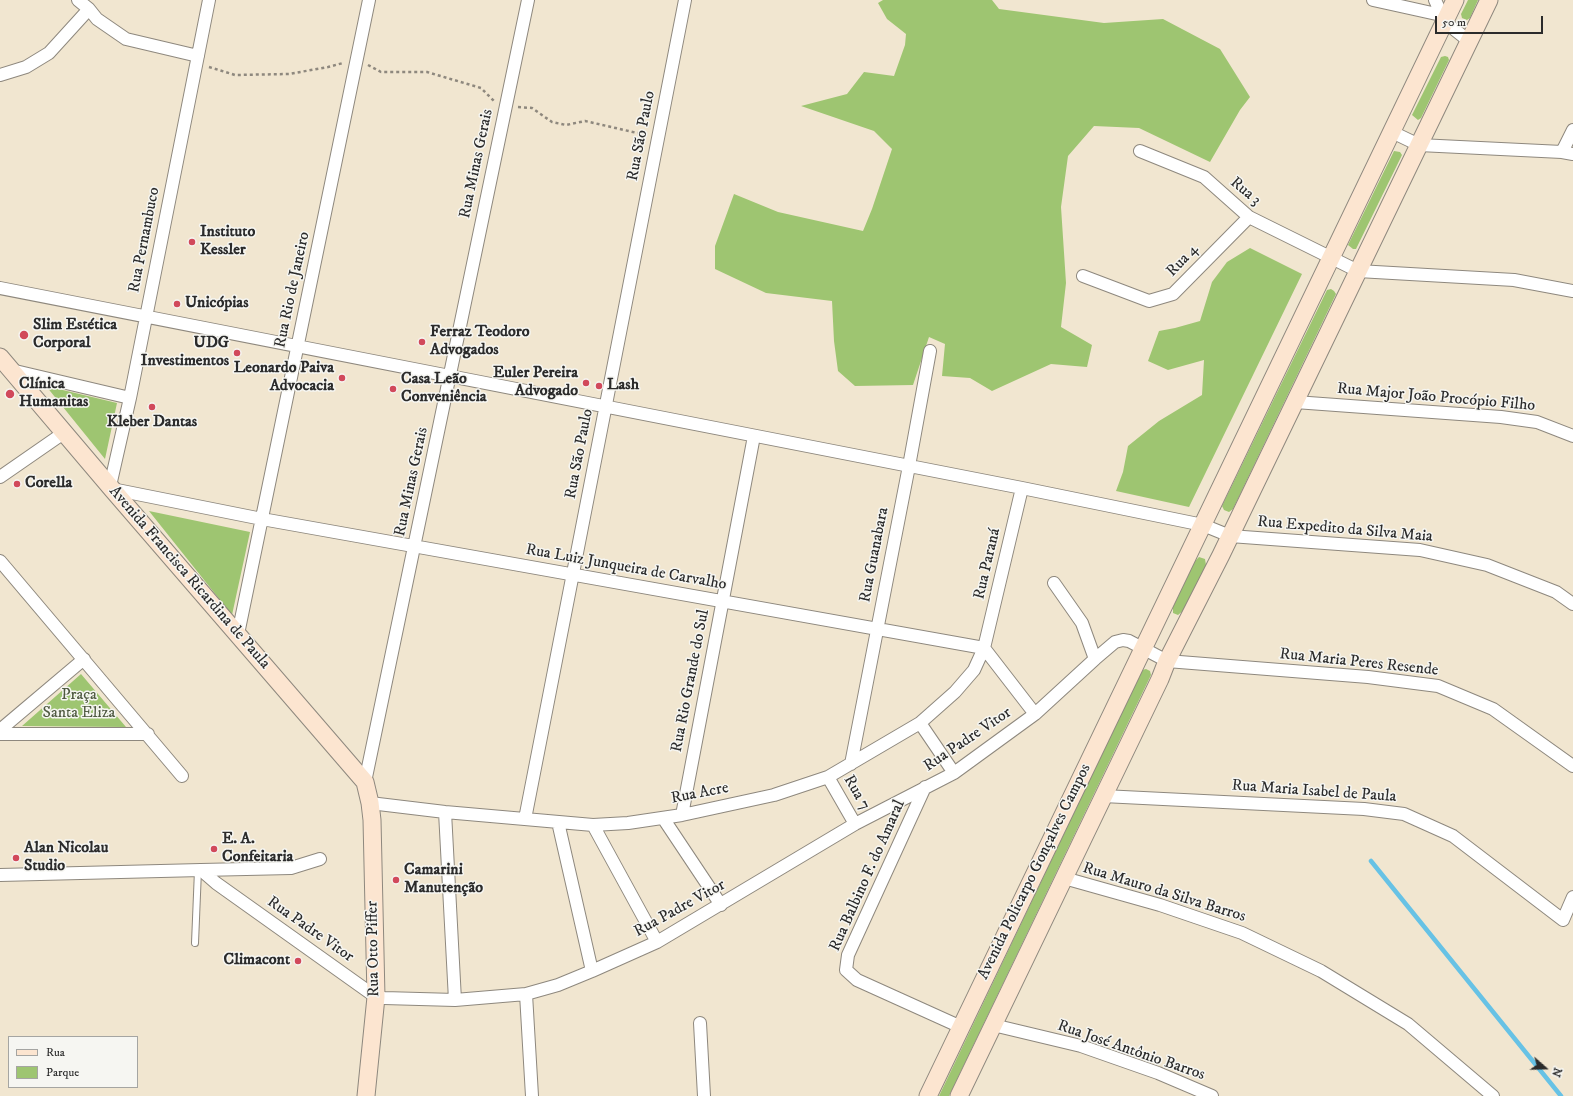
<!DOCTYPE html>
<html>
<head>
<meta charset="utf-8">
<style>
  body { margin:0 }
  #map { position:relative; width:1573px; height:1096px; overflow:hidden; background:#f1e6d0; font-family:"IM FELL DW Pica",serif }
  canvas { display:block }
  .legend { position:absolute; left:8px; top:1036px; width:130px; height:52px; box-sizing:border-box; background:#f6f6f2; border:1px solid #a5a5a2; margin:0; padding:5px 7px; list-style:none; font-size:12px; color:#2b2b2b }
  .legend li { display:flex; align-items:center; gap:8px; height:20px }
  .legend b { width:20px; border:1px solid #a5a5a2 }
  .north { position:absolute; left:1525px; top:1048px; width:40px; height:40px; -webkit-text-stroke:3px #f6f6f2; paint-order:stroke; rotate:110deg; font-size:11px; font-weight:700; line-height:16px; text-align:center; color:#2b2b2b }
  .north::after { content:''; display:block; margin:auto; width:14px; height:18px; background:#2b2b2b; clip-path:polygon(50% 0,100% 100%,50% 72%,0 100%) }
  .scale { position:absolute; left:1435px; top:16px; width:108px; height:18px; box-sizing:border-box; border:2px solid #2b2b2b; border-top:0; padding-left:5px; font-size:12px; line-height:14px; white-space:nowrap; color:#2b2b2b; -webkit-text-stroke:3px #f6f6f2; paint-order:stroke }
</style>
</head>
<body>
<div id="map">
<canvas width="1573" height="1096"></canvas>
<ul class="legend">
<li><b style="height:5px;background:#fce5d0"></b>Rua</li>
<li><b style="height:11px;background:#9ec571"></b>Parque</li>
</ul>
<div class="north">N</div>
<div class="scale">50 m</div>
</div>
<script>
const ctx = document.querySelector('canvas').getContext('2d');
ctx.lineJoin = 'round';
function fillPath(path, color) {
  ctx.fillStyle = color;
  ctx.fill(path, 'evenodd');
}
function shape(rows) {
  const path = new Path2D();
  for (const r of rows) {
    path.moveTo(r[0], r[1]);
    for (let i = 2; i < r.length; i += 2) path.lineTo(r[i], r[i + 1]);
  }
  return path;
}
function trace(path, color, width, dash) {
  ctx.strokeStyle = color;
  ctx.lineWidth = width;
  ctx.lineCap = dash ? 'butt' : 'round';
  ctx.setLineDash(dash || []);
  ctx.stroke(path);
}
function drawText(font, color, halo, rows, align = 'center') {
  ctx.font = font + ' "IM FELL DW Pica",serif';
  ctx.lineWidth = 3;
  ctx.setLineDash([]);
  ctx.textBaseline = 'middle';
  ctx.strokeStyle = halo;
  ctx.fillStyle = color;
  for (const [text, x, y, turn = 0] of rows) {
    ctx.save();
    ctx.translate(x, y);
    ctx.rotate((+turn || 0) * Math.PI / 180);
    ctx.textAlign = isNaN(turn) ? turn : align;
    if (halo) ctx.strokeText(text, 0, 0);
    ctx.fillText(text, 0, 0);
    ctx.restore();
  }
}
const green = shape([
  [883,0,992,0,999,9,1104,23,1163,19,1220,49,1250,97,1240,110,1210,162,1139,128,1094,126,1068,156,1061,207,1066,283,1061,327,1092,345,1087,367,1051,364,992,391,970,378,942,376,945,344,929,337,913,385,855,386,838,371,834,341,832,301,766,293,715,269,715,246,734,194,778,212,863,231,872,209,892,149,874,131,801,106,847,94,864,72,894,76,905,45,906,34,887,19,878,3],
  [1468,0,1478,0,1470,18,1467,20,1462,18,1461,14],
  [1445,56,1448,57,1449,60,1421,118,1418,120,1412,115,1441,57],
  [1394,151,1400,152,1402,155,1356,249,1353,249,1348,245],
  [1250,248,1302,274,1189,507,1116,491,1123,472,1128,446,1159,421,1202,395,1204,360,1168,370,1148,361,1159,331,1175,328,1200,321,1212,282,1227,262],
  [1331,289,1334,291,1336,294,1233,509,1229,512,1224,510,1222,506,1272,403,1327,290],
  [46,386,117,403,105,459],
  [149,511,250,532,232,615],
  [1199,557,1205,559,1206,565,1184,610,1178,615,1173,613,1173,607,1195,561],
  [1146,669,1150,671,1151,675,949,1096,939,1096,1142,670],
  [81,674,126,727,22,726]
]);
const stream = shape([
  [1371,861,1561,1096]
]);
const path = shape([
  [368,65,381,72,427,72,481,88,494,101],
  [209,67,235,75,289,74,328,67,343,63],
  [518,107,532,108,552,122,566,125,585,121,646,135]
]);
const lane = shape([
  [195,943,198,870]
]);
const street = shape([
  [78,0,89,9,97,19,126,39,198,56],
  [1373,0,1441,15],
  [1435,0,1445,22,1469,41],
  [0,75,26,67,49,53,89,9],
  [1392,132,1419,145,1562,152,1573,154],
  [1140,151,1204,177,1249,217,1358,271,1514,280,1573,291],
  [1562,152,1573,130],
  [1083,276,1149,301,1173,294,1249,217],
  [0,288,1022,488,1203,525,1230,536,1420,550,1487,565,1556,592,1573,604],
  [11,370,130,398],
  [1295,402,1501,417,1537,422,1573,436],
  [0,477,65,432],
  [110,486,130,398,209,0],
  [112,489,262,519,984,648],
  [0,561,182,776],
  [1054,583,1082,623,1095,659],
  [238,634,369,0],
  [984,648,1035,714],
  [920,723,954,773],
  [0,730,84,659],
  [0,734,148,734],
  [851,764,909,466,930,351],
  [828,777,855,824],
  [365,782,528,0],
  [925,787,848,955,846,970,857,980,961,1027],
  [1103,796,1364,809,1404,814,1453,836,1563,920,1573,897],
  [370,803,445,812,593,825,628,823,682,815,774,795,828,777,920,723,955,692,974,670,984,648,1022,488],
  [445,812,455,1000],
  [682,815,754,436],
  [663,818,721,905],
  [525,819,685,0],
  [558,822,592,971],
  [593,825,657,942],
  [201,870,291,868,320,859],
  [0,875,201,870,216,883,376,997,384,998,455,1000,526,994,558,985,592,971,657,942,855,824,954,773,1035,714,1095,659,1115,642,1123,640,1129,641,1167,661,1368,677,1438,686,1493,709,1573,766],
  [1064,878,1160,905,1242,933,1321,971,1408,1024,1493,1096],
  [526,994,532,1096],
  [700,1023,704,1096],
  [993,1025,1081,1046,1158,1073,1212,1096]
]);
const secondary = shape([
  [0,357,112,489,365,782,370,803,372,820,376,997,366,1096],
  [928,1096,1455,0],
  [959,1096,1160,679,1167,661,1221,555,1489,0]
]);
const markers = [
  [192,242,4,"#d1495b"],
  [177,304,4,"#d1495b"],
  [24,335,5,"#d1495b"],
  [422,342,4,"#d1495b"],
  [237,353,4,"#d1495b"],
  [342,378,4,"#d1495b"],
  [586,383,4,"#d1495b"],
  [599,386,4,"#d1495b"],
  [393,389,4,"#d1495b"],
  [10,394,5,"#d1495b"],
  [152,407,4,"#d1495b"],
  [17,484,4,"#d1495b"],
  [214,849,4,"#d1495b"],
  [16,858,4,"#d1495b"],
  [396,880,4,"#d1495b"],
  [298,961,4,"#d1495b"]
];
const streetNames = [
  ["Rua São Paulo",642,136,-79],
  ["Rua Minas Gerais",477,164,-78],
  ["Rua 3",1245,192,40],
  ["Rua Pernambuco",145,240,-79],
  ["Rua 4",1183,261,-46],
  ["Rua Rio de Janeiro",293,290,-78],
  ["Rua Major João Procópio Filho",1436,398,5],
  ["Rua São Paulo",580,454,-79],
  ["Rua Minas Gerais",412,482,-78],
  ["Rua Expedito da Silva Maia",1345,530,5],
  ["Rua Guanabara",875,555,-79],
  ["Rua Paraná",988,564,-77],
  ["Rua Luiz Junqueira de Carvalho",626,568,10],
  ["Avenida Francisca Ricardina de Paula",189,578,49],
  ["Rua Maria Peres Resende",1359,663,6],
  ["Rua Rio Grande do Sul",691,681,-79],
  ["Rua Padre Vitor",968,740,-34],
  ["Rua Maria Isabel de Paula",1314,792,4],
  ["Rua 7",856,793,60],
  ["Rua Acre",700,794,-11],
  ["Avenida Policarpo Gonçalves Campos",1035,872,-64],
  ["Rua Balbino F. do Amaral",868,876,-66],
  ["Rua Mauro da Silva Barros",1164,893,17],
  ["Rua Padre Vitor",680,909,-29],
  ["Rua Padre Vitor",310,930,35],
  ["Rua Otto Piffer",374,949,-91],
  ["Rua José Antônio Barros",1131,1051,19]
];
const poiNames = [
  ["Instituto",200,233],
  ["Kessler",200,251],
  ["Unicópias",185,304],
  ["Slim Estética",33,326],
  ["Corporal",33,344],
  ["Ferraz Teodoro",430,333],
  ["Advogados",430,351],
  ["UDG",229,344,"right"],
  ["Investimentos",229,362,"right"],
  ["Leonardo Paiva",334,369,"right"],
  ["Advocacia",334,387,"right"],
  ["Euler Pereira",578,374,"right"],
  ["Advogado",578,392,"right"],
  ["Casa Leão",401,380],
  ["Conveniência",401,398],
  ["Clínica",19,385],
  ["Humanitas",19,403],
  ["Lash",607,386],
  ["Kleber Dantas",152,423,"center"],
  ["Corella",25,484],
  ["E. A.",222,840],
  ["Confeitaria",222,858],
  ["Alan Nicolau",24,849],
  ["Studio",24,867],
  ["Camarini",404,871],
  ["Manutenção",404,889],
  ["Climacont",290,961,"right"]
];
const parkNames = [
  ["Praça",79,696],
  ["Santa Eliza",79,714]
];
fillPath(green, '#9ec571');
trace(stream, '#67c2e5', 4.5);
trace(lane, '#8e887e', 8);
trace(street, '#8e887e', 14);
trace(secondary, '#8e887e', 19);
trace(path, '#8e887e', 2.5, [3, 3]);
trace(lane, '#fff', 6);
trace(street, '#fff', 12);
trace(secondary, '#fce5d0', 17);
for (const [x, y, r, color] of markers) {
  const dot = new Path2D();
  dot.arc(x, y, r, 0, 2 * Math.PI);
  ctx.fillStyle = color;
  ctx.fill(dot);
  trace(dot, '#f6f6f2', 1.5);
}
drawText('16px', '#2b2b2b', '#f6f6f2', streetNames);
drawText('bold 16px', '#2b2b2b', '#f6f6f2', poiNames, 'left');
drawText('16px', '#4e5940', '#f6f6f2', parkNames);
</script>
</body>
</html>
